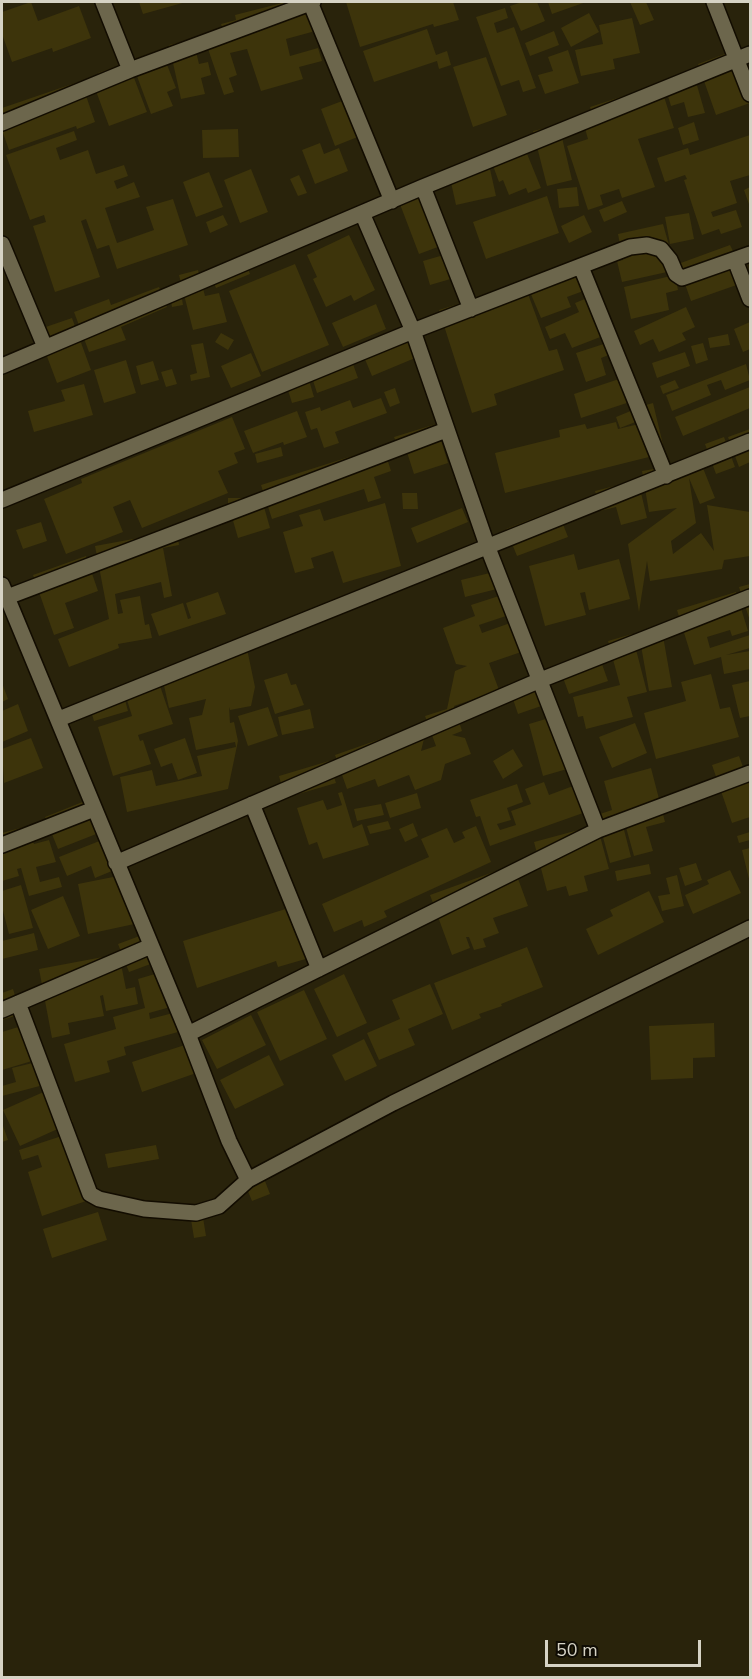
<!DOCTYPE html>
<html>
<head>
<meta charset="utf-8">
<style>
  body { margin:0 }
  #map { position:relative; width:752px; height:1679px; overflow:hidden; background:#29230b; font-family:"Nunito Sans",sans-serif }
  canvas { display:block }
  .frame { position:absolute; inset:0; border:3px solid #d6d3c5; pointer-events:none }
  .scale { position:absolute; left:545px; top:1640px; width:156px; height:27px; box-sizing:border-box; border:3px solid #d6d3c5; border-top:0; padding-left:8px; font-size:18px; line-height:21px; white-space:nowrap; color:#d6d3c5; -webkit-text-stroke:4px #0f0c04; paint-order:stroke }
</style>
</head>
<body>
<div id="map">
<canvas width="752" height="1679"></canvas>
<div class="frame"></div>
<div class="scale">50 m</div>
</div>
<script>
const ctx = document.querySelector('canvas').getContext('2d');
ctx.lineJoin = 'round';
function fillPath(path, color) {
  ctx.fillStyle = color;
  ctx.fill(path, 'evenodd');
}
function shape(rows) {
  const path = new Path2D();
  for (const r of rows) {
    path.moveTo(r[0], r[1]);
    for (let i = 2; i < r.length; i += 2) path.lineTo(r[i], r[i + 1]);
  }
  return path;
}
function trace(path, color, width, dash) {
  ctx.strokeStyle = color;
  ctx.lineWidth = width;
  ctx.lineCap = dash ? 'butt' : 'round';
  ctx.setLineDash(dash || []);
  ctx.stroke(path);
}
const building = shape([
  [31,2,38,21,79,6,91,38,53,52,52,48,12,62,2,34,2,12],
  [139,2,186,2,143,14],
  [286,2,310,2,319,30,286,39,290,56,318,48,322,61,299,67,303,79,261,91,247,49,230,53,237,75,229,78,234,92,224,95,208,49,227,43,221,24,236,20,235,15],
  [346,2,453,2,459,20,434,27,433,24,360,47],
  [522,2,537,2,545,21,521,31,510,6],
  [548,2,586,2,552,14],
  [630,2,646,2,654,20,640,25],
  [505,8,508,18,494,23,497,33,514,27,536,88,523,92,519,80,501,86,476,17],
  [589,13,599,32,571,47,561,28],
  [632,18,640,53,613,59,615,69,581,76,575,50,603,44,599,25],
  [427,29,436,55,447,51,451,65,439,69,437,61,374,82,363,51],
  [554,31,559,45,530,56,525,43],
  [193,39,199,64,208,62,211,75,201,78,205,94,181,99,169,45],
  [161,49,176,88,167,92,173,106,151,114,131,60],
  [568,50,579,83,545,94,538,75,553,71,548,57],
  [733,51,750,103,716,115,698,64],
  [486,57,507,115,473,127,453,67],
  [128,62,147,112,109,126,93,83,101,80,98,73],
  [694,75,705,113,688,117,684,102,671,106,664,83],
  [81,81,95,122,77,129,76,126,9,150,2,130,2,108],
  [660,84,674,128,638,139,655,187,622,198,619,189,600,195,603,205,588,210,567,146,588,139,584,125,595,121,590,107],
  [350,98,365,134,335,146,321,109],
  [694,122,699,140,683,145,678,128],
  [559,125,572,180,547,186,533,131],
  [238,129,239,157,203,158,202,130],
  [74,131,77,140,56,148,60,160,88,150,96,174,124,165,128,176,114,181,117,189,134,182,140,197,105,208,117,243,154,230,146,207,173,199,188,245,117,269,109,245,97,249,86,219,81,221,100,277,55,292,33,226,46,222,44,215,30,220,6,155],
  [750,135,750,175,730,181,737,203,711,212,713,217,736,210,742,227,721,234,719,229,702,235,684,180,687,179,685,175,665,182,657,158,688,148,690,155],
  [521,139,541,188,528,193,526,188,509,195,503,180,499,182,488,152],
  [320,143,324,154,339,148,348,171,315,184,302,150],
  [488,160,496,196,456,205,448,169],
  [251,169,268,212,240,223,224,180],
  [209,172,223,207,196,217,183,182],
  [299,175,307,193,298,196,290,179],
  [577,187,579,206,559,208,557,189],
  [750,187,750,207,744,190],
  [425,189,446,244,419,254,398,199],
  [547,196,559,233,486,259,473,222],
  [622,201,627,212,604,222,599,210],
  [689,213,694,239,670,244,665,217],
  [223,215,228,225,210,233,206,222],
  [584,215,592,232,569,243,561,226],
  [663,224,676,270,622,282,617,261,623,260,618,234],
  [349,235,375,290,354,301,351,295,326,307,313,279,317,277,307,255],
  [730,245,748,281,691,301,678,264],
  [447,254,454,278,430,285,423,261],
  [242,255,250,274,216,288,208,269],
  [295,264,329,345,262,372,229,291],
  [198,270,205,296,219,293,227,322,193,330,179,275],
  [580,273,586,290,567,297,571,307,541,318,530,292],
  [675,275,678,290,666,293,669,310,631,319,624,287],
  [524,283,549,351,557,349,564,370,494,394,497,405,472,413,439,310],
  [159,287,167,307,121,327,126,340,89,352,74,312,109,299,111,305],
  [181,293,183,305,172,307,170,295],
  [592,296,608,334,572,348,565,333,550,339,545,327,579,312,575,303],
  [376,304,386,329,343,347,332,323],
  [686,307,695,327,682,333,686,340,659,352,653,339,640,345,634,331],
  [72,318,91,370,57,383,37,330],
  [414,322,427,353,372,376,359,345],
  [750,322,750,349,743,352,734,329],
  [221,333,234,340,228,350,215,342],
  [728,334,730,345,710,348,708,338],
  [616,340,619,351,601,358,606,375,586,382,576,353],
  [203,343,210,377,191,381,190,375,197,373,191,345],
  [703,343,708,360,696,364,691,346],
  [685,352,690,366,657,378,652,363],
  [251,353,261,376,231,388,221,366],
  [349,353,358,378,317,393,309,368],
  [126,360,136,393,104,403,94,370],
  [153,361,159,380,141,385,136,366],
  [746,364,750,380,725,390,721,380,707,385,711,395,672,411,666,395],
  [172,369,177,384,166,387,161,372],
  [306,370,314,397,292,403,284,377],
  [628,376,636,400,581,418,574,394],
  [675,380,679,388,663,394,660,386],
  [84,384,93,415,34,432,28,411,65,401,61,390],
  [750,387,750,408,683,436,675,417],
  [395,388,400,403,390,407,384,392],
  [381,398,387,413,335,432,339,443,324,448,317,428,311,430,305,412,320,407,321,411,350,400,353,408],
  [653,403,665,453,505,493,495,453,560,437,559,430,585,424,587,429,616,422,618,429,639,424,635,408],
  [633,410,638,421,620,428,616,417],
  [297,411,307,437,284,445,283,442,253,453,244,431],
  [232,417,245,449,234,453,238,463,218,471,228,493,142,528,130,500,113,507,123,532,66,554,44,499,82,483,81,479],
  [436,424,448,463,414,474,405,446,385,452,391,471,374,477,381,498,368,502,364,489,272,519,261,485,396,442,394,437],
  [750,429,750,462,739,467,728,437],
  [724,437,735,467,716,474,705,444],
  [281,447,283,456,257,463,255,454],
  [697,453,715,498,700,504,689,478,696,523,671,541,673,554,701,533,714,551,707,505,750,512,750,556,724,560,722,569,650,581,647,561,639,612,628,544,677,508,649,512,642,471,684,464,681,459],
  [638,480,647,518,621,525,616,507,600,511,595,491],
  [402,493,417,493,418,509,403,509],
  [228,498,244,498,244,508,228,509],
  [385,503,401,566,343,583,333,551,311,558,314,568,295,573,283,532,303,526,299,515,320,509,324,521],
  [264,507,270,528,238,538,232,517],
  [462,508,468,522,417,543,411,528],
  [557,509,568,537,517,556,506,529],
  [41,522,47,541,23,549,16,530],
  [177,531,179,545,163,548,172,596,164,598,161,582,115,594,118,614,123,613,120,600,140,596,145,625,149,624,152,638,118,644,119,648,69,667,58,639,109,619,95,546],
  [574,554,578,570,619,559,630,599,589,610,585,592,580,593,586,615,545,626,529,566],
  [86,556,98,591,65,603,74,628,54,635,33,575],
  [498,571,501,588,465,597,461,580],
  [750,584,750,621,739,587],
  [218,592,226,614,159,636,151,614,183,603,188,619,191,618,186,603],
  [736,592,748,631,732,636,730,630,707,637,710,648,750,635,750,648,726,655,750,651,750,669,724,674,721,657,694,665,677,610],
  [502,595,509,615,479,625,482,633,513,622,524,651,489,663,499,690,454,706,462,731,452,735,465,738,471,754,445,764,441,780,415,790,409,775,378,787,375,779,347,789,335,755,423,724,426,731,421,751,436,746,425,716,447,709,455,671,467,666,456,664,443,628,475,616,471,605],
  [632,634,647,692,627,697,633,717,586,729,583,716,578,717,573,697,620,685,608,641],
  [663,636,672,687,649,691,640,640],
  [246,644,255,687,251,706,230,710,229,707,230,723,234,722,238,741,228,789,127,812,120,777,152,770,156,786,202,776,197,756,236,747,235,742,196,750,189,718,202,715,206,699,169,708,161,672],
  [597,650,608,681,569,694,558,664],
  [287,673,291,685,296,684,304,705,275,714,264,680],
  [156,674,173,724,138,735,140,741,143,740,151,764,113,776,98,727,132,716,122,684],
  [536,674,547,704,518,714,508,684],
  [711,674,720,709,730,707,739,737,656,759,644,713,686,701,681,682],
  [750,681,750,716,740,718,732,685],
  [2,683,8,699,2,702],
  [122,689,128,711,94,721,87,698],
  [18,704,28,731,2,742,2,711],
  [268,707,278,736,248,746,238,716],
  [310,709,314,728,282,735,278,717],
  [559,715,574,767,543,776,529,724],
  [635,723,647,753,612,768,599,737],
  [31,738,43,768,4,783,2,749],
  [185,738,197,773,178,780,172,763,161,767,154,749],
  [513,749,523,766,503,779,493,761],
  [739,756,743,767,750,764,750,817,732,823,712,765],
  [329,761,336,783,285,798,279,776],
  [651,768,665,822,646,827,653,851,634,856,622,813,606,817,609,825,622,822,631,857,610,863,597,815,612,810,604,781],
  [544,782,549,795,573,786,583,813,490,846,480,816,476,817,470,800,517,784,523,802,507,808,511,820,497,824,500,830,516,825,511,811,531,804,525,789],
  [342,792,353,828,362,824,369,845,323,859,317,842,309,845,297,808,323,800,327,810,342,805,338,793],
  [417,793,421,808,390,818,385,803],
  [95,797,109,829,58,849,45,817],
  [381,804,384,815,357,821,354,809],
  [388,821,391,829,370,834,367,826],
  [42,822,32,839,34,844,49,840,56,862,36,867,40,882,59,877,62,887,29,896,21,868,17,869,19,876,2,881,2,833],
  [413,823,418,836,405,842,399,829],
  [597,825,609,869,584,876,588,891,569,896,566,886,547,891,534,842],
  [476,826,491,862,384,911,387,917,364,927,362,920,334,932,322,904,429,857,421,839,447,828,454,843,465,838,462,832],
  [750,832,750,840,739,843,737,836],
  [112,836,124,866,95,878,91,866,67,876,59,857],
  [750,848,750,883,742,850],
  [696,863,702,880,685,886,679,868],
  [649,864,651,874,617,881,615,871],
  [513,865,528,906,493,918,499,933,483,939,486,947,474,950,469,937,466,937,470,948,452,955,430,895],
  [730,870,741,893,693,914,685,895,709,884,707,880],
  [128,874,139,923,88,934,78,884],
  [677,875,684,906,662,911,658,896,670,894,666,878],
  [21,885,33,928,9,934,2,907,2,891],
  [649,891,664,922,598,955,586,929,613,916,610,910],
  [63,896,80,936,48,949,31,910],
  [292,907,309,958,278,967,276,961,197,988,183,941],
  [34,933,38,950,2,959,2,941],
  [145,934,156,962,129,972,118,944],
  [527,947,543,987,501,1004,502,1006,479,1014,481,1018,452,1030,434,983],
  [119,954,126,989,135,987,138,1004,106,1011,103,995,100,996,104,1016,68,1023,70,1034,52,1038,39,969],
  [165,971,174,1006,149,1013,150,1019,173,1013,178,1032,124,1047,126,1055,107,1061,110,1072,75,1082,64,1044,116,1029,113,1017,145,1008,138,979],
  [344,974,367,1023,337,1037,314,989],
  [430,984,443,1014,408,1029,415,1045,379,1060,367,1033,400,1019,392,1000],
  [13,989,21,1014,2,1020,2,993],
  [304,990,327,1039,280,1061,257,1012],
  [251,1015,266,1045,217,1069,202,1040],
  [714,1023,715,1057,693,1058,693,1078,651,1080,649,1026],
  [28,1024,42,1058,2,1070,2,1032],
  [364,1039,377,1066,345,1081,332,1055],
  [188,1044,202,1071,142,1092,132,1062],
  [269,1055,284,1085,235,1109,220,1080],
  [45,1060,51,1083,2,1096,2,1086,16,1082,12,1068],
  [57,1086,73,1122,20,1146,3,1110],
  [2,1123,8,1140,2,1142],
  [74,1132,95,1198,42,1216,28,1172,42,1167,38,1155,22,1160,19,1150],
  [156,1145,159,1159,108,1168,105,1154],
  [263,1176,270,1194,252,1201,245,1184],
  [201,1205,206,1236,194,1238,189,1207],
  [98,1212,107,1240,52,1258,43,1229]
]);
const minor = shape([
  [103,2,130,70],
  [310,2,392,201],
  [714,2,750,94],
  [2,123,130,70,313,2],
  [423,187,471,309],
  [362,213,413,331,488,548,598,830],
  [2,244,45,347],
  [735,260,750,299],
  [581,267,666,476],
  [2,366,423,187,750,54],
  [2,500,413,331,630,247,647,245,661,249,670,260,676,274,682,278,750,254],
  [2,585,188,1034,229,1141,248,1180,393,1103,750,928],
  [2,599,446,430],
  [59,719,750,441],
  [252,804,319,969],
  [2,845,94,809],
  [116,863,538,681,750,597],
  [18,1003,90,1194,99,1199,144,1209,196,1213,219,1206,248,1180],
  [2,1010,151,946],
  [188,1034,598,830,750,773]
]);
fillPath(building, '#3d340b');
trace(minor, '#120c00', 18);
trace(minor, '#6c664c', 15);
</script>
</body>
</html>
